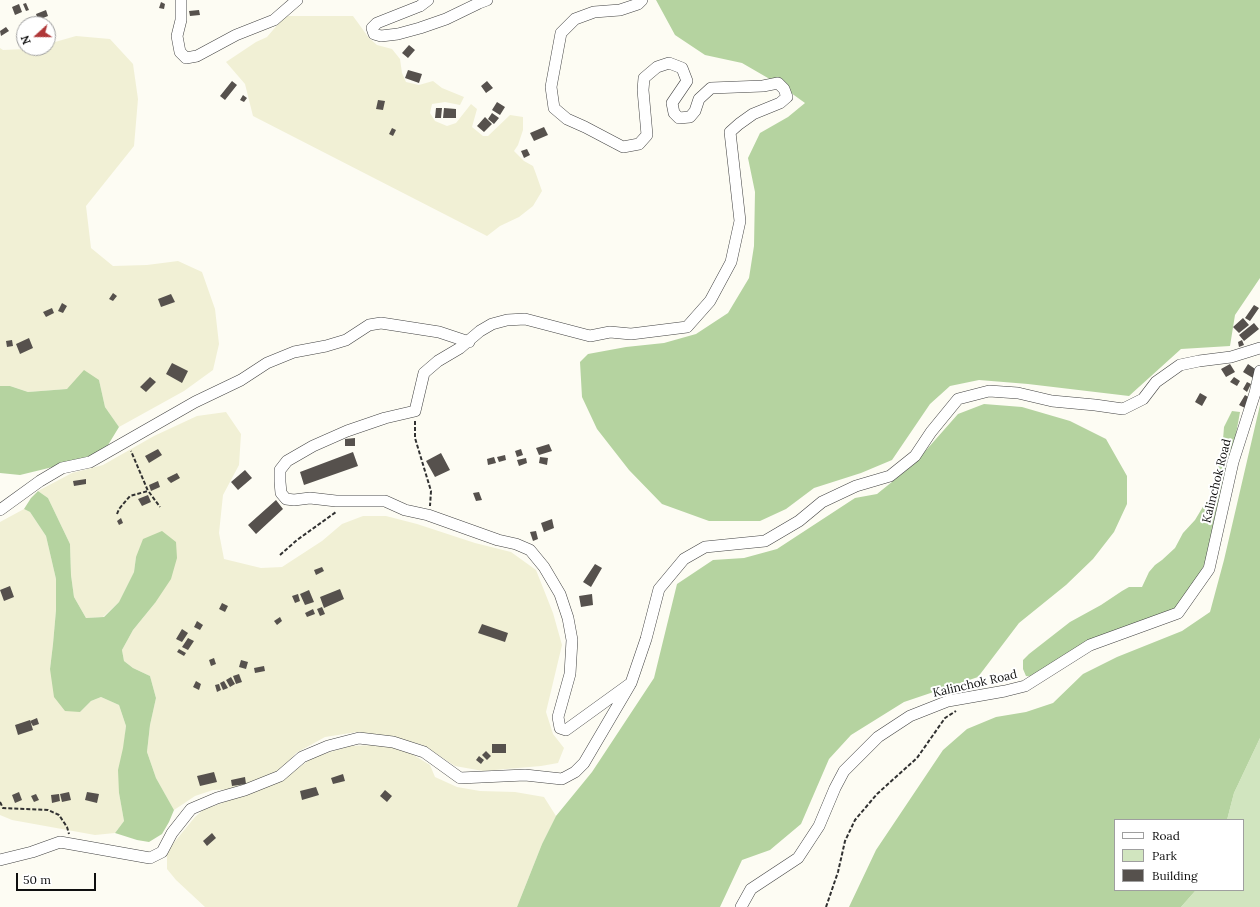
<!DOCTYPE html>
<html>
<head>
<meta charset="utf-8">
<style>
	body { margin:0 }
	#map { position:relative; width:1260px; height:907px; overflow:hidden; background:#fdfcf3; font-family:Lora,serif }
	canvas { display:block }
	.legend { position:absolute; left:1114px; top:819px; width:130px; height:72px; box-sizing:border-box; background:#fff; border:1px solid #9f9f9f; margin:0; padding:5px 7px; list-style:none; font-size:12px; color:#0f0f0f }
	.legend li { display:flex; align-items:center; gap:8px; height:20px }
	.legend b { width:20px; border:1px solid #9f9f9f }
	.north { position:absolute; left:16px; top:16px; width:40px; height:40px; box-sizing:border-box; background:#fff; border:1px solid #9f9f9f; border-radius:50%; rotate:249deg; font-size:11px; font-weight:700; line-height:16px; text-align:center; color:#0f0f0f }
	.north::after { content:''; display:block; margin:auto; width:14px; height:18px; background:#af3738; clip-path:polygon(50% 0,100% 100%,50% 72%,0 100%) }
	.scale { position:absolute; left:16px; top:873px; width:80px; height:18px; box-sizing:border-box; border:2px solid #0f0f0f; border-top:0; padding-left:5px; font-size:12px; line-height:14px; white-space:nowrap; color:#0f0f0f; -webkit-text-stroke:3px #fff; paint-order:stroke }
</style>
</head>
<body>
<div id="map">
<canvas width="1260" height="907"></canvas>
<ul class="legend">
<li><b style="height:5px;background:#fff"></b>Road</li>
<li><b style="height:11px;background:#d1e5bf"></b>Park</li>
<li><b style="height:11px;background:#56514d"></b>Building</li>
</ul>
<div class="north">N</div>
<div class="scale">50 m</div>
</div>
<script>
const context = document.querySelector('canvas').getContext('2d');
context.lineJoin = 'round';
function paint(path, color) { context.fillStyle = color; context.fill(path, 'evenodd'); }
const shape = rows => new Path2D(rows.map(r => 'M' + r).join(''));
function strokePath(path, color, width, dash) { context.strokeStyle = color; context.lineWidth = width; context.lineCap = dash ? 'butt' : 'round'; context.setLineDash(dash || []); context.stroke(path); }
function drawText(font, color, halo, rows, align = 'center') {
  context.font = font + ' Lora,serif'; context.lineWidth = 4; context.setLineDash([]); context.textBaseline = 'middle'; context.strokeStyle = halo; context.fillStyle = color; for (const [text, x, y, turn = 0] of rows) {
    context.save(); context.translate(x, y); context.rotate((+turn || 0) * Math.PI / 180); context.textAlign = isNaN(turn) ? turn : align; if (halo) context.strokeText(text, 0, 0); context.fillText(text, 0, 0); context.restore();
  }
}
paint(shape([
	[285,16,353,16,369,38,377,45,392,49,400,59,402,73,406,82,419,85,433,81,442,88,464,97,460,105,445,102,432,104,430,113,435,121,447,126,456,123,471,104,477,109,472,127,483,136,488,136,510,115,523,117,523,130,518,145,514,151,524,161,533,166,536,174,542,191,533,206,519,217,500,226,487,236,253,116,245,84,226,62,256,42,267,37],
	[76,36,110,39,133,64,138,99,134,146,86,206,91,248,113,266,147,265,178,261,202,272,215,309,219,344,213,370,184,391,119,427,105,407,99,380,67,389,28,392,10,386,0,386,0,48,3,50,48,48,48,44],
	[226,412,241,434,239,465,223,495,219,533,224,559,261,568,282,567,322,541,342,524,363,516,386,516,417,524,475,543,511,552,536,570,553,613,562,645,546,712,553,734,564,748,558,763,541,766,483,771,455,766,423,745,390,737,357,732,325,737,296,753,284,767,262,780,237,789,213,790,195,796,174,810,156,778,147,752,150,725,156,698,150,676,133,668,124,661,122,650,133,630,155,603,136,557,134,572,119,602,103,617,86,618,74,597,71,575,70,544,48,498,38,491,72,473,103,465,154,436,197,416],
	[24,509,30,512,46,536,56,579,56,610,53,644,50,669,80,712,91,701,101,697,119,705,126,726,119,793,124,821,115,833,95,835,12,820,0,815,0,522],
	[376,745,402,748,430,765,435,777,457,787,480,791,515,792,544,797,556,816,542,844,517,907,205,907,176,880,167,869,167,851,195,817,203,810,281,781,313,757,351,746]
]), '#f1f0d5');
paint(shape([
	[1260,738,1260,907,1181,907,1196,890,1243,890,1243,820,1227,820,1234,793]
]), '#d1e5bf');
paint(shape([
	[656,0,1260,0,1260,278,1235,315,1230,346,1181,349,1129,396,1028,384,979,380,950,386,930,404,892,460,861,473,814,488,786,509,760,521,709,521,662,504,629,470,597,429,582,397,580,362,588,354,626,347,664,343,696,334,728,313,749,278,754,246,755,192,748,158,760,133,788,117,805,103,780,85,742,63,705,55,675,35],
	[84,370,99,380,105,407,119,427,108,445,92,455,65,464,20,475,0,473,0,386,10,386,28,392,67,389],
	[984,404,1022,407,1070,421,1106,439,1127,476,1127,504,1114,532,1093,559,1066,585,1019,623,978,677,904,702,851,735,829,759,801,824,770,850,742,860,720,907,517,907,542,844,556,816,592,772,654,678,677,584,713,560,744,558,777,549,855,498,877,494,913,465,958,414],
	[1260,405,1260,738,1234,793,1227,820,1115,820,1115,890,1196,890,1181,907,849,907,876,850,943,750,967,729,996,717,1026,712,1053,703,1083,674,1117,657,1182,631,1210,612,1224,560],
	[1232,411,1240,412,1233,451,1210,553,1199,575,1178,609,1122,630,1104,634,1069,653,1034,677,1026,676,1023,669,1023,660,1029,654,1070,622,1101,605,1122,591,1129,587,1142,587,1149,572,1155,565,1162,560,1175,548,1183,533,1195,520,1204,505,1210,499,1222,453,1224,427],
	[38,491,48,498,70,544,71,575,74,597,86,618,104,617,119,602,134,572,136,557,143,539,162,531,176,542,177,558,171,579,155,603,133,630,122,650,124,661,133,668,150,676,156,698,150,725,147,752,156,778,174,810,169,822,162,834,149,842,137,840,115,833,124,821,119,793,118,770,123,748,126,726,119,705,101,697,91,701,80,712,65,711,54,697,50,669,53,644,56,610,56,579,46,536,30,512,24,509,31,498]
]), '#b5d3a0');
paint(shape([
	[161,2,165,4,164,9,159,8],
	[26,3,29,10,26,11,23,4],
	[19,4,22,12,15,15,12,7],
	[46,10,48,16,38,20,36,14],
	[199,10,200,15,190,16,189,11],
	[6,27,9,31,1,36,0,31],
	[409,45,415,50,408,58,402,53],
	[408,70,422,74,419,83,405,78],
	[232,81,237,85,225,100,220,96],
	[487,81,493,88,486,93,481,86],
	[243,95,247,98,244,102,240,100],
	[378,100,385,101,383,110,376,109],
	[497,102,505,107,500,115,492,110],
	[436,108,442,108,441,118,435,118],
	[444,108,456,109,456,118,443,118],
	[492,113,499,118,494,124,488,119],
	[485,117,492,124,484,132,477,126],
	[544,127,548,135,534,141,530,133],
	[392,128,396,130,393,136,389,134],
	[527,149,530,155,524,158,521,151],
	[113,293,117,296,113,301,109,299],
	[171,294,175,302,161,307,158,299],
	[62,303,67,306,63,313,58,311],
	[1254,305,1259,308,1250,321,1245,318],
	[52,308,54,313,46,317,43,312],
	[1243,318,1249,325,1239,333,1233,327],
	[1254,323,1259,329,1244,341,1239,335],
	[29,338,33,348,20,354,16,344],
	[12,340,13,346,7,347,6,341],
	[1242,340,1244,345,1239,347,1238,342],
	[172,363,188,371,182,383,166,374],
	[1230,364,1235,372,1226,377,1221,369],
	[1248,364,1258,371,1253,378,1243,372],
	[150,377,156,382,146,392,140,387],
	[1234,377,1240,381,1237,386,1230,382],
	[1247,382,1251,384,1247,392,1243,389],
	[1200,393,1207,397,1202,406,1195,402],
	[1245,395,1250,398,1245,408,1239,405],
	[355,438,355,446,345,446,345,439],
	[549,444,552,451,539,455,536,448],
	[158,449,162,455,149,463,145,456],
	[521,449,523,455,517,457,515,451],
	[353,452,358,466,304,485,300,472],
	[441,453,450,470,435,477,426,461],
	[505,455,506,460,499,462,497,457],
	[494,457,496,463,488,465,487,459],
	[540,457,548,458,547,465,539,463],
	[526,458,527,463,519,466,517,460],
	[245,470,252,478,238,490,231,482],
	[177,473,180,478,171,483,168,480,167,478],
	[86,479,86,484,74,486,73,481],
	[158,481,160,487,151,491,149,485],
	[479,492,482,500,476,501,473,493],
	[148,495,151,502,142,506,138,499],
	[276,500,283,509,256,534,248,525],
	[121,518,123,523,119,525,117,521],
	[552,519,554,528,544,532,541,523],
	[536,531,538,539,533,541,530,532],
	[595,564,602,568,591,587,583,582],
	[322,567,324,571,316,575,314,570],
	[10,586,14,597,4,601,0,590],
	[340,589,344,599,324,608,320,597],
	[309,590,314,602,305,605,300,594],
	[298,594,300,601,295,603,292,596],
	[592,594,593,605,581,607,579,596],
	[222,603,228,606,225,612,219,609],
	[322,607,325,614,320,616,317,609],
	[313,609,315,614,307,617,305,613],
	[280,617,282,621,277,625,274,621],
	[197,621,203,625,200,630,194,627],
	[482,624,508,633,505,642,478,633],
	[182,629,188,633,182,642,176,639],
	[188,638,194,641,188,650,182,647],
	[179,649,186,653,184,656,177,652],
	[214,658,216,664,211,666,209,660],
	[241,660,248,662,246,669,239,667],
	[264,666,265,671,255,673,254,668],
	[239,674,242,682,236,684,233,676],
	[231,677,235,684,230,687,226,680],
	[196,681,201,684,199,690,193,687],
	[224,681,228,688,223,690,220,683],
	[219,684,221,690,217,692,215,685],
	[37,718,39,724,33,726,30,721],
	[30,720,33,730,18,735,15,725],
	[492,744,506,744,506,753,492,753],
	[486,751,491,756,487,760,482,755],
	[479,756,484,760,481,764,476,760],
	[214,772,217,782,200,786,197,776],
	[343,774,345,781,333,784,331,778],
	[245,777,246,784,232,786,231,780],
	[316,787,319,795,302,800,300,791],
	[385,790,392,796,387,802,380,796],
	[19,792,22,800,15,803,12,795],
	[69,792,71,800,62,802,60,794],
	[87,792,99,794,97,803,85,800],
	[36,794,39,800,34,802,31,796],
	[59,794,60,801,52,803,51,795],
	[212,833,216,838,207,846,203,841]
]), '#56514d');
const minor = shape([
	[181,0,181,20,177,36,180,52,186,58,197,56,236,35,274,20,297,0],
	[428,0,420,6,377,23,372,28,374,34,381,36,398,34,420,28,446,19,479,3,487,0],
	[0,510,40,481,62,468,90,462,195,402,241,380,267,363,294,352,326,346,346,340,369,325,381,323,439,332,469,342],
	[631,683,566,730,560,728,558,717,570,674,572,640,568,618,560,594,544,567,530,550,516,544,498,540,428,515,405,510,385,501,336,501,310,498,294,500,286,499,281,493,280,482,280,470,287,461,313,446,347,431,385,418,415,411,424,373,438,361,460,348,480,331,492,324,507,320,525,319,590,336,610,332,631,334,687,327,710,301,731,262,740,221,730,132,739,124,753,114,780,103,787,97,784,89,778,83,763,86,711,88,699,99,695,111,690,117,679,118,674,113,672,103,687,81,682,68,669,63,657,67,644,78,643,90,647,135,639,144,623,147,585,127,567,119,554,108,551,87,561,33,575,19,594,12,620,10,638,4,642,0],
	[0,860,32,852,60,842,150,858,162,852,172,833,191,809,217,798,245,790,280,776,302,757,328,746,359,738,393,742,424,752,460,778,525,775,562,779,575,772,584,763,631,683,646,639,659,589,684,559,705,547,765,541,799,521,822,502,856,486,890,476,915,456,931,432,958,399,989,391,1018,393,1052,401,1095,405,1123,409,1143,399,1156,382,1180,365,1199,361,1231,357,1260,348],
	[741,907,751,889,798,858,819,826,835,788,844,771,878,737,910,716,948,701,1005,691,1025,686,1090,645,1178,613,1209,569,1233,462,1255,393,1260,371]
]);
strokePath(minor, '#424242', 12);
strokePath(shape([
	[415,421,415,438,431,491,430,506],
	[149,492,160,507],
	[117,514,119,509,130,496,148,491,131,451],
	[280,555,297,540,336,512],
	[0,802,3,808,48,810,59,815,67,827,69,834],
	[826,907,838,872,845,841,855,820,877,794,917,758,945,718,956,711]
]), '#313131', 2, [4, 2]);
strokePath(minor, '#fff', 11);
drawText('12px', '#0f0f0f', '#fff', [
	["Kalinchok Road",1217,481,-76],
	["Kalinchok Road",975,684,-13]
]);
</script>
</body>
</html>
